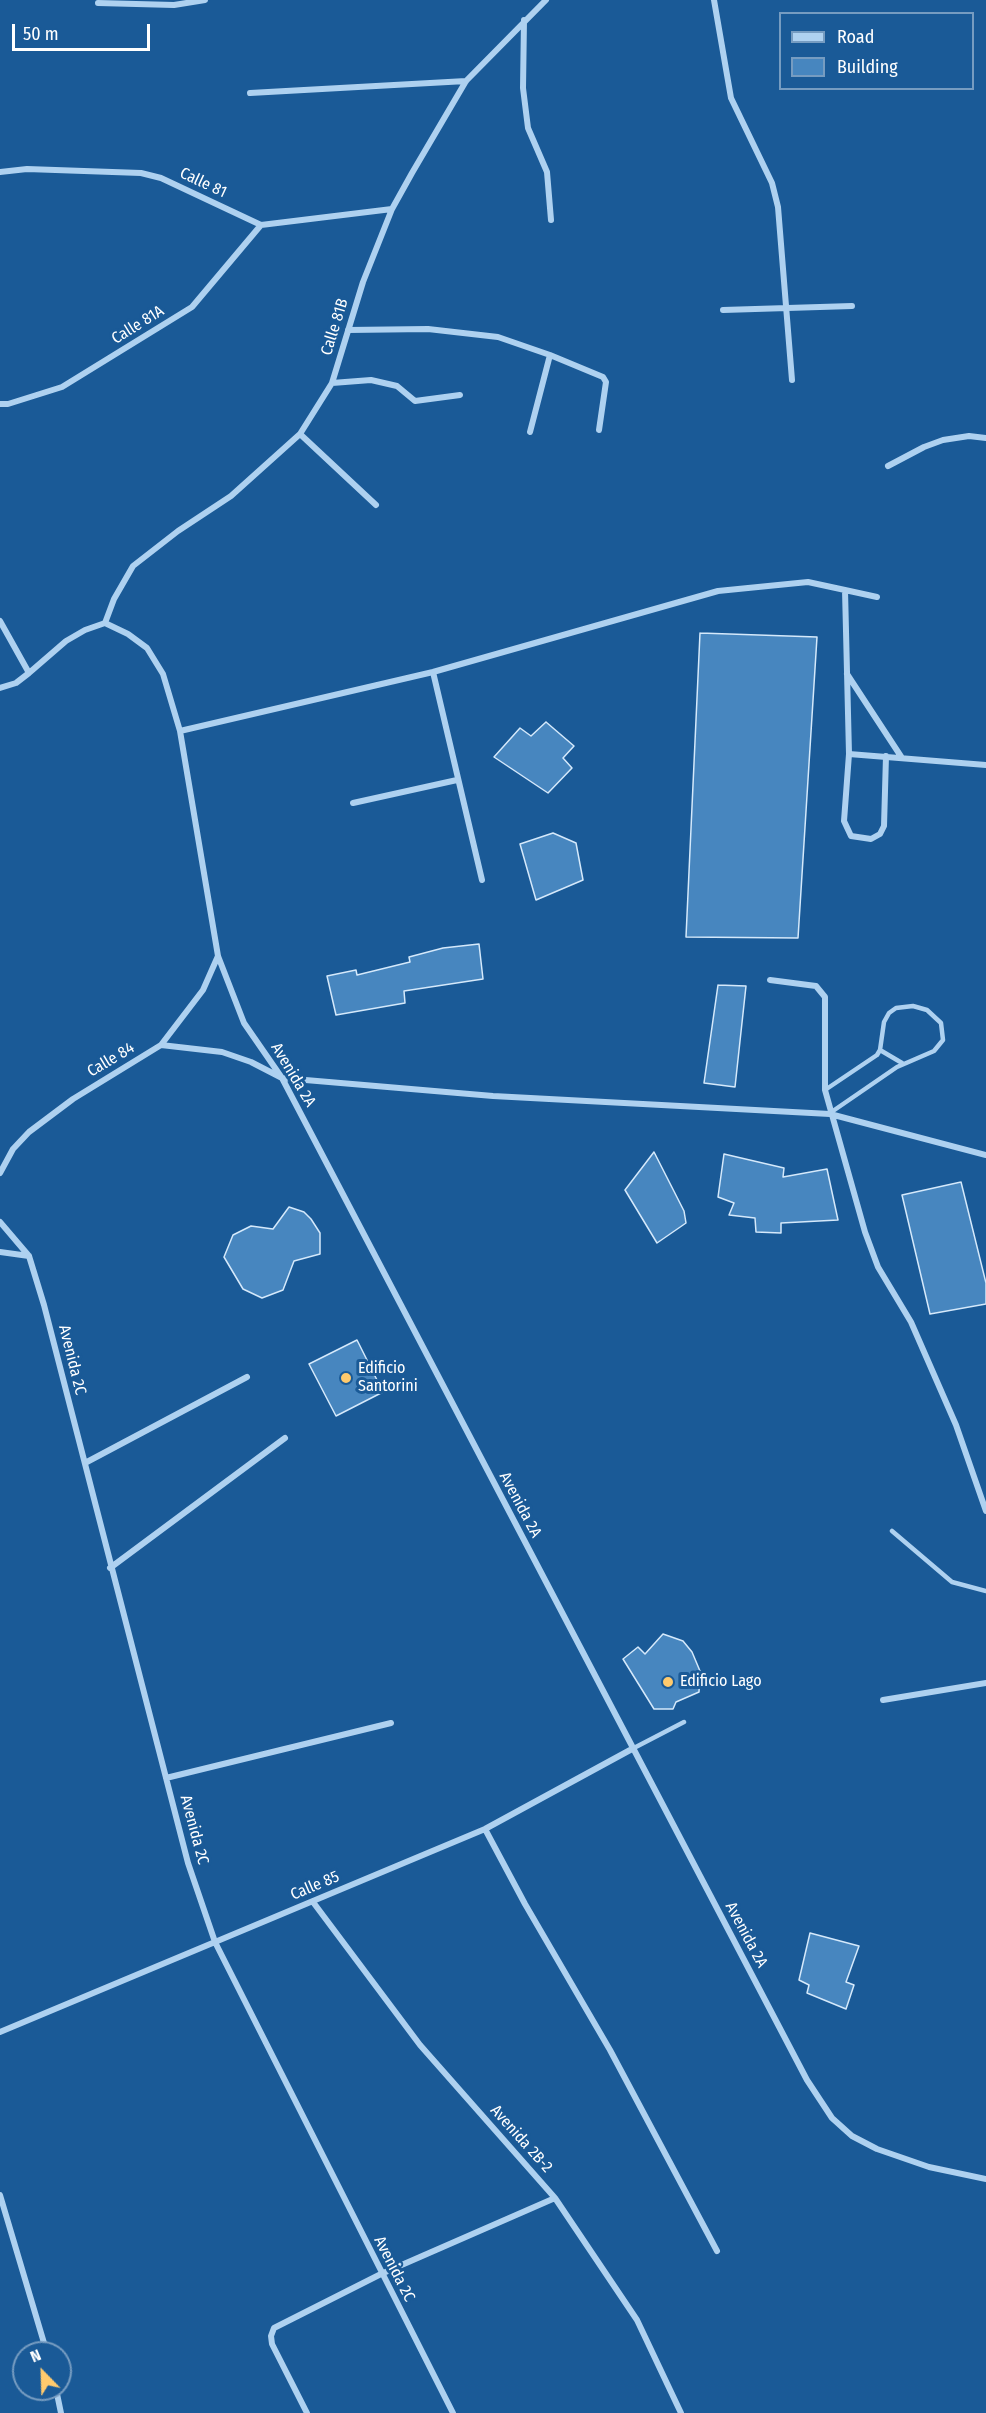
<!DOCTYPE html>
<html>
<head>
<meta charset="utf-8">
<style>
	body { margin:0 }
	#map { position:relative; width:986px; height:2413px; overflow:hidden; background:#1a5a97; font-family:"Fira Sans Condensed",sans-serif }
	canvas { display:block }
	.legend { position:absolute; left:779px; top:12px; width:195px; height:78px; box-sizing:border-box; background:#1a5a97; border:2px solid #769cc1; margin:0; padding:8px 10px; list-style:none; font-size:18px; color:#fff }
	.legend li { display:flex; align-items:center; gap:12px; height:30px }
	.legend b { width:30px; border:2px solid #769cc1 }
	.north { position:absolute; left:12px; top:2341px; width:60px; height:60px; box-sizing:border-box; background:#1a5a97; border:2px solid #769cc1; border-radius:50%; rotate:337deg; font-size:16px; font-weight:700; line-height:24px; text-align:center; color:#fff }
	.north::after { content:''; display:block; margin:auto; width:21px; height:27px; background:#ffca6d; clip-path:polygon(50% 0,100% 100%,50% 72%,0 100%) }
	.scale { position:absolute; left:12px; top:24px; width:138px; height:27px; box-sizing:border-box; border:3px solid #fff; border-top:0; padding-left:8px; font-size:18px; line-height:21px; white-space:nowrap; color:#fff; -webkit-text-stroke:4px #1a5a97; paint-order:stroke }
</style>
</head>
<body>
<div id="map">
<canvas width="986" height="2413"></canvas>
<ul class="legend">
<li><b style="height:8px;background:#aed1f0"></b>Road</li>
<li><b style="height:16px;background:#4786bf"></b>Building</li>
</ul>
<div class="north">N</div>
<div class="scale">50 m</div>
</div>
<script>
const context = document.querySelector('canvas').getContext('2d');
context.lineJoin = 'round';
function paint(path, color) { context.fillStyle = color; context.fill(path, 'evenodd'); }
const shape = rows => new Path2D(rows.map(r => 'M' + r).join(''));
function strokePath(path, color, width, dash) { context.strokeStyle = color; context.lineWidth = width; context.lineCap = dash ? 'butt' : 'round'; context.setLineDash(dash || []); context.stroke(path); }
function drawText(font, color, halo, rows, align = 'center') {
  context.font = font + ' "Fira Sans Condensed",sans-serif'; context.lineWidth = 6; context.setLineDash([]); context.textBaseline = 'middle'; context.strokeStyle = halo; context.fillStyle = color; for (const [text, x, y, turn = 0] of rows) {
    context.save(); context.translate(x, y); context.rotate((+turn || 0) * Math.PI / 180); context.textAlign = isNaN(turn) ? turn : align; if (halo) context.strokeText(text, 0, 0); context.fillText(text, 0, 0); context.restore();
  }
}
const building = shape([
	[700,633,817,637,798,938,686,937,700,633],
	[546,722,574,746,563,758,572,768,548,793,494,757,520,728,531,736,546,722],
	[553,833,576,843,583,880,536,900,520,844,553,833],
	[479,944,483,979,404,991,405,1003,336,1015,327,976,356,970,357,975,410,962,409,957,443,948,479,944],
	[718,985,746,986,735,1087,704,1083,718,985],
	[654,1152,684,1211,686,1223,657,1243,625,1190,654,1152],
	[724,1154,784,1168,783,1177,827,1169,838,1220,781,1223,781,1233,756,1232,755,1218,729,1215,734,1203,718,1197,724,1154],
	[961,1182,986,1283,986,1304,930,1314,902,1195,961,1182],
	[289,1207,304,1212,311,1219,320,1233,320,1254,294,1261,283,1290,262,1298,243,1289,224,1257,233,1235,251,1226,273,1229,289,1207],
	[357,1340,383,1392,336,1416,309,1364,357,1340],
	[663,1634,683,1641,692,1652,700,1671,699,1692,676,1702,673,1709,654,1709,623,1659,638,1647,645,1654,663,1634],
	[810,1933,859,1946,846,1982,854,1985,846,2009,807,1993,809,1985,799,1980,810,1933]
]);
paint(building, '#4786bf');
strokePath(building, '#d5e9fb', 1.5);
strokePath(shape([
	[880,1050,902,1063],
	[825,1090,877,1055,880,1050,884,1022,889,1013,896,1008,913,1006,927,1010,941,1023,943,1040,934,1051,897,1067,830,1113],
	[892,1531,952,1582,986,1591],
	[632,1749,684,1722]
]), '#aed1f0', 4.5);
strokePath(shape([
	[714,0,731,98,772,183,778,207,792,380],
	[98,3,174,5,205,0],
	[524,20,523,88,528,128,547,172,551,220],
	[250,93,466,81],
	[0,172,27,169,141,173,161,178,261,225,392,209],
	[723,310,852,306],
	[348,330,428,329,498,337,550,355,530,432],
	[550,355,603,377,606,382,599,430],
	[332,383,371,380,397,386,415,401,460,395],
	[0,404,8,404,62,387,192,307,261,225],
	[300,434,376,505],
	[888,466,924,447,943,440,969,436,986,438],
	[845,590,877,597],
	[0,621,29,673],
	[105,623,128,634,147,648,163,674,180,731,218,956,244,1023,282,1078,807,2080,832,2118,852,2136,877,2149,929,2167,986,2179],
	[105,623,114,599,133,566,178,531,231,496,300,434,332,383,363,282,392,209,412,173,466,81,546,0],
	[433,672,482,880],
	[847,674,902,758],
	[0,688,16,683,29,673,66,641,85,630,105,623],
	[180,731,433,672,718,591,808,582,845,590,849,754,844,821,851,836,871,839,880,834,884,826,886,756],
	[849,754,986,765],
	[353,803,457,780],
	[770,980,816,986,825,997,825,1090,865,1232,878,1267,911,1322,956,1425,986,1511],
	[161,1045,222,1052,251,1062,282,1078,493,1096,830,1114,986,1155],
	[0,1173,13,1149,29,1132,73,1099,161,1045,203,990,218,956],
	[0,1222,29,1256,44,1305,188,1863,215,1942,453,2413],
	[0,1252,29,1256],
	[85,1463,247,1377],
	[110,1568,285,1438],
	[883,1700,986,1683],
	[166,1778,391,1723],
	[485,1829,525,1904,610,2050,717,2251],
	[313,1902,420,2045,555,2198,637,2320,681,2413],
	[0,2032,485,1829,632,1749],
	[0,2195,47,2353],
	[56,2389,61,2413],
	[307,2413,272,2344,271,2336,274,2328,381,2274,555,2198]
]), '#aed1f0', 6);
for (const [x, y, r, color] of [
	[346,1378,6,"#ffca6d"],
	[668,1682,6,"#ffca6d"]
]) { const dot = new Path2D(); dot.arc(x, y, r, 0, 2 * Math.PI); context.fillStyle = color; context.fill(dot); strokePath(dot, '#1a5a97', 2); }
drawText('16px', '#fff', '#1a5a97', [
	["Calle 81",203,183,25],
	["Calle 81A",138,325,-32],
	["Calle 81B",335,327,-73],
	["Calle 84",111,1060,-31],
	["Avenida 2A",293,1075,59],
	["Avenida 2C",72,1360,76],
	["Avenida 2A",520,1505,62],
	["Avenida 2C",194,1830,75],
	["Calle 85",315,1886,-23],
	["Avenida 2A",746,1935,62],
	["Avenida 2B-2",521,2139,48],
	["Avenida 2C",394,2269,63]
]);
drawText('16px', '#fff', '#1a5a97', [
	["Edificio",358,1369],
	["Santorini",358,1387],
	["Edificio Lago",680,1682]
], 'left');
</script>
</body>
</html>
